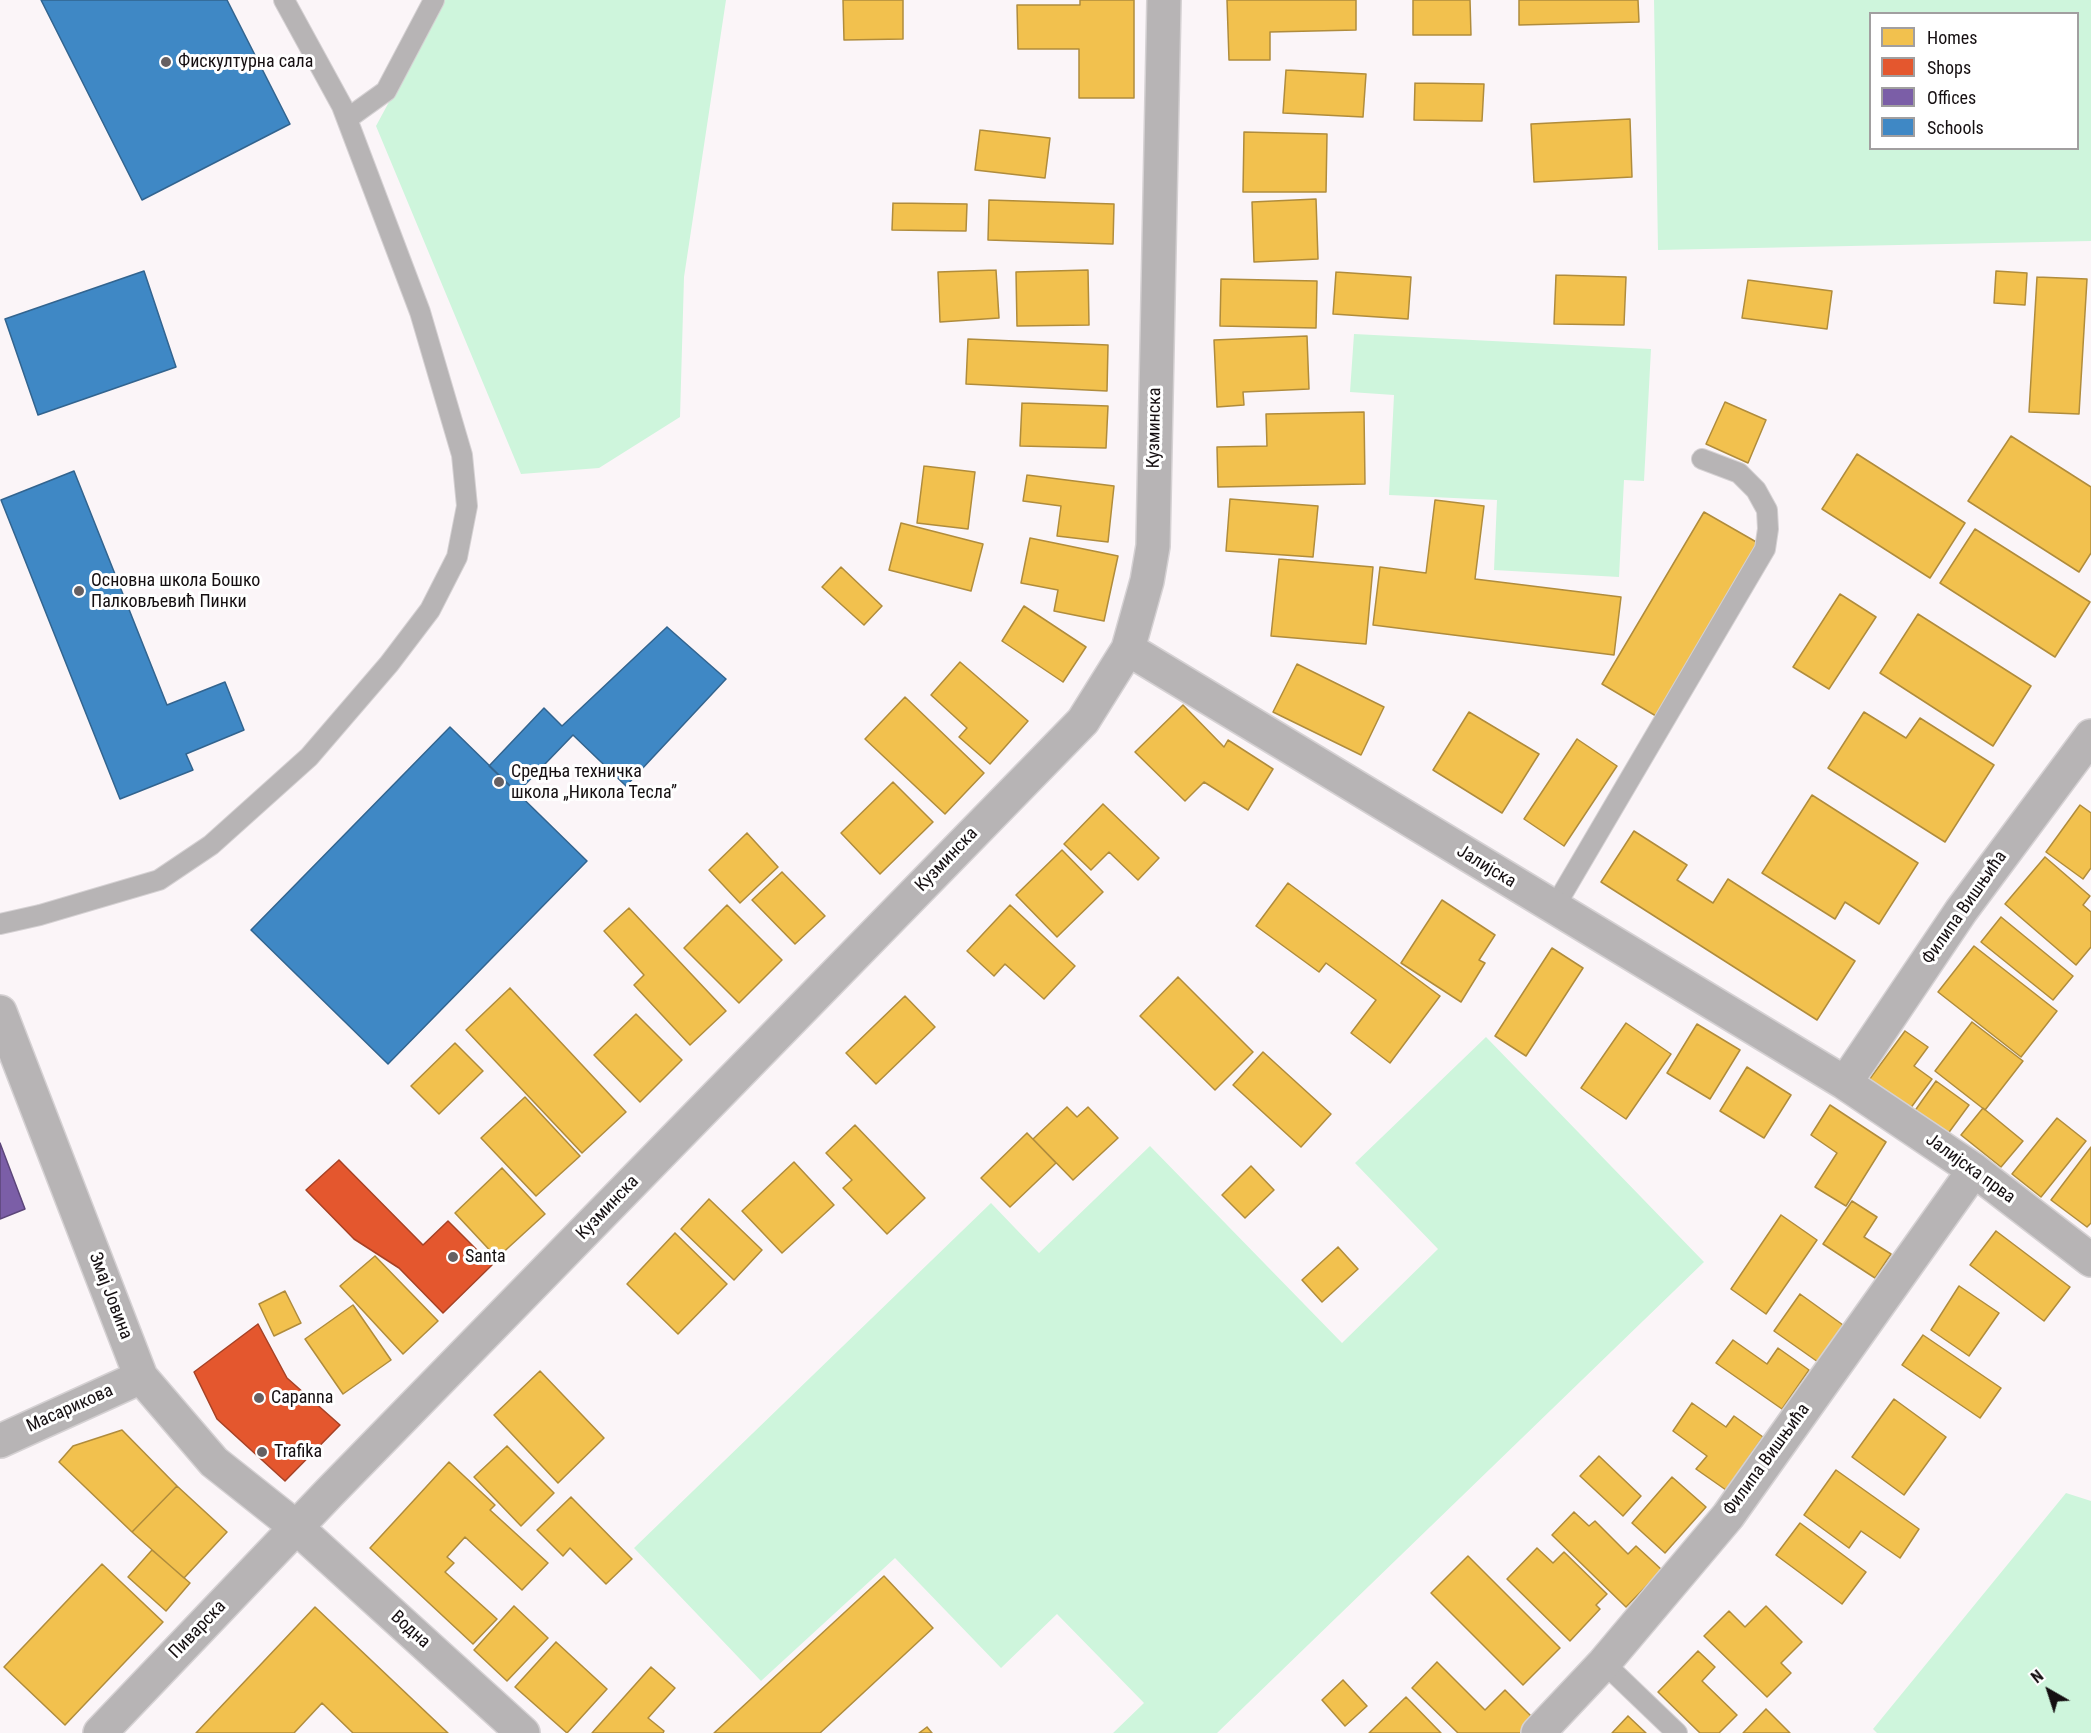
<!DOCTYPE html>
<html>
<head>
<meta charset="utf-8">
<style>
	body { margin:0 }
	#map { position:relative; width:2091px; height:1733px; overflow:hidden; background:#fbf5f8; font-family:"Roboto Condensed",sans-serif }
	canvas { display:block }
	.legend { position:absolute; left:1869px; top:12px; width:210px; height:138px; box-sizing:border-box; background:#fff; border:2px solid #a19fa0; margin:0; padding:8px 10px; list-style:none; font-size:18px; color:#150f11 }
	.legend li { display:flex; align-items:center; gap:12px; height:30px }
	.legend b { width:30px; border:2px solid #a19fa0 }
	.north { position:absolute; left:2019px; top:1661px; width:60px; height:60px; -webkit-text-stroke:4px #fff; paint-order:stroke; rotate:321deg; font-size:16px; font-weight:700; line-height:24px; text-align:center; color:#150f11 }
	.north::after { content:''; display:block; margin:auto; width:21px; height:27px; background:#150f11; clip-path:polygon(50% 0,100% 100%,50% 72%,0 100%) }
</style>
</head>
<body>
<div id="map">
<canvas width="2091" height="1733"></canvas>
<ul class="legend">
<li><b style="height:16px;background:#f2c14e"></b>Homes</li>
<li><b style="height:16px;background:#e4572e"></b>Shops</li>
<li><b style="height:16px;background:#7b5ea7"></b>Offices</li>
<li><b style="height:16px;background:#3f88c5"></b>Schools</li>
</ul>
<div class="north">N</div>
</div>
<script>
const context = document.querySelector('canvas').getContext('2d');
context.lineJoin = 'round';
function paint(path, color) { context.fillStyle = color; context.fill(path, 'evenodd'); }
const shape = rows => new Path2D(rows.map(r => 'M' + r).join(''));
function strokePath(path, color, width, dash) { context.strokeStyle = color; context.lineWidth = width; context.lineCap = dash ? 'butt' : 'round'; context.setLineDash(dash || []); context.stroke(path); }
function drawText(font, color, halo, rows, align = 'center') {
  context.font = font + ' "Roboto Condensed",sans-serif'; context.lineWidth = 6; context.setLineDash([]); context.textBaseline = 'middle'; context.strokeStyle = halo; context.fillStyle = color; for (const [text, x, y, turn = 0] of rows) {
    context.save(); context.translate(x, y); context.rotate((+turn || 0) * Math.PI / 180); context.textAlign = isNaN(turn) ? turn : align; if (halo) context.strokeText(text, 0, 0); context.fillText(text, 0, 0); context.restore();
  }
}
paint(shape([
	[444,0,726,0,684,277,680,417,599,468,521,474,376,126],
	[1654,0,2091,0,2091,241,1658,250],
	[1870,14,2078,14,2078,148,1870,148],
	[1354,334,1651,349,1644,481,1624,480,1619,577,1494,570,1497,500,1389,495,1394,395,1350,392],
	[1486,1037,1704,1262,1217,1733,1113,1733,1144,1703,1057,1614,1001,1668,895,1558,761,1681,634,1548,991,1203,1039,1253,1150,1146,1342,1343,1438,1249,1355,1163],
	[2066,1493,2091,1501,2091,1733,1877,1733,1873,1729]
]), '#cef5dc');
const homes = shape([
	[843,0,903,0,903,39,844,40,843,0],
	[1080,0,1134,0,1134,98,1079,98,1079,49,1018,49,1017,5,1080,5,1080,0],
	[1227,0,1356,0,1356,30,1270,32,1270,60,1229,60,1227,0],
	[1413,0,1470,0,1471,35,1413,35,1413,0],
	[1519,0,1638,0,1639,22,1519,25,1519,0],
	[1286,70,1366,74,1363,117,1283,113,1286,70],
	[1415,83,1484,84,1482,121,1414,120,1415,83],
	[1630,119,1632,177,1534,182,1531,124,1630,119],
	[980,130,1050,138,1045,178,975,170,980,130],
	[1244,132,1327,134,1326,192,1243,192,1244,132],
	[1316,199,1318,259,1254,262,1252,202,1316,199],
	[989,200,1114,204,1113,244,988,240,989,200],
	[893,203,967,204,966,231,892,230,893,203],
	[996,270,999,318,940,322,938,272,996,270],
	[1088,270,1089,325,1017,326,1016,272,1088,270],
	[1996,271,2027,273,2025,305,1994,303,1996,271],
	[1336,272,1411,277,1408,319,1333,314,1336,272],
	[1556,275,1626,277,1624,325,1554,324,1556,275],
	[2037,277,2087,279,2079,414,2029,412,2037,277],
	[1221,279,1317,281,1316,328,1220,326,1221,279],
	[1748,280,1832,291,1827,329,1742,318,1748,280],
	[1307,336,1309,389,1243,392,1244,405,1217,407,1214,340,1307,336],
	[968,339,1108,345,1107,391,966,384,968,339],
	[1725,402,1766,420,1748,463,1706,444,1725,402],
	[1022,403,1108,406,1106,448,1020,446,1022,403],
	[1364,412,1365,484,1218,487,1217,447,1267,446,1266,414,1364,412],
	[2011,436,2091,487,2091,553,2079,572,1968,501,2011,436],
	[1857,454,1965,523,1930,578,1822,509,1857,454],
	[924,466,975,472,968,529,917,523,924,466],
	[1027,475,1114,486,1108,542,1057,536,1061,506,1023,501,1027,475],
	[1230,499,1318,506,1313,557,1226,551,1230,499],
	[1435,500,1484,506,1475,579,1621,597,1614,655,1373,625,1380,567,1426,573,1435,500],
	[1704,512,1758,543,1656,716,1602,684,1704,512],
	[901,523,983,544,971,591,889,570,901,523],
	[1975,529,2090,602,2055,657,1940,583,1975,529],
	[1030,538,1118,556,1104,621,1054,611,1058,590,1021,583,1030,538],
	[1279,559,1373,567,1366,644,1271,636,1279,559],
	[841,567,882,606,864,625,822,587,841,567],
	[1840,594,1876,617,1829,689,1793,667,1840,594],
	[1024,606,1086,647,1063,682,1002,641,1024,606],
	[1918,614,2031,686,1993,746,1880,673,1918,614],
	[960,662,1028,721,990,764,959,737,967,728,931,695,960,662],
	[1297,664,1384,707,1361,755,1273,712,1297,664],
	[905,697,984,773,945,814,865,739,905,697],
	[1183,705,1224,747,1228,740,1273,769,1248,810,1204,782,1185,801,1135,752,1183,705],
	[1469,712,1539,754,1502,813,1433,770,1469,712],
	[1864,712,1906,738,1920,718,1994,765,1945,842,1828,768,1864,712],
	[1577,739,1617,766,1564,846,1524,819,1577,739],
	[893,782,933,822,880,874,841,833,893,782],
	[1812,795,1918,863,1879,924,1845,902,1835,919,1762,873,1812,795],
	[1103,804,1159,858,1138,880,1109,852,1091,870,1064,844,1103,804],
	[2080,805,2091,813,2091,868,2083,879,2046,852,2080,805],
	[1634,831,1687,865,1677,880,1713,903,1728,879,1855,961,1817,1020,1601,882,1634,831],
	[747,833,778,867,740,903,709,870,747,833],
	[1062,850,1103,892,1057,937,1016,895,1062,850],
	[2045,857,2090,896,2083,905,2091,912,2091,947,2076,965,2005,904,2045,857],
	[782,872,825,916,795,944,752,900,782,872],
	[1288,883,1440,996,1390,1063,1351,1033,1376,1000,1326,963,1319,972,1256,926,1288,883],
	[1442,900,1495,935,1479,960,1485,963,1461,1002,1401,963,1442,900],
	[727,905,782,960,739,1003,684,948,727,905],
	[1010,905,1075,966,1044,999,1005,964,994,976,967,951,1010,905],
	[629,908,726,1011,690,1045,634,985,644,975,604,931,629,908],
	[2001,917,2073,976,2053,1000,1981,942,2001,917],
	[1974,946,2057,1011,2021,1057,1938,992,1974,946],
	[1552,948,1583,968,1526,1056,1495,1036,1552,948],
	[1178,977,1253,1052,1215,1090,1140,1016,1178,977],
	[510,988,626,1112,582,1153,466,1030,510,988],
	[905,996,935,1027,876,1084,846,1053,905,996],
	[636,1014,682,1060,640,1102,594,1055,636,1014],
	[1972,1022,2023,1061,1985,1110,1935,1071,1972,1022],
	[1626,1023,1671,1054,1626,1119,1581,1088,1626,1023],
	[1697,1024,1740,1050,1710,1099,1667,1073,1697,1024],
	[1905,1031,1928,1047,1914,1066,1932,1079,1907,1113,1866,1084,1905,1031],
	[455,1043,483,1071,439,1114,411,1086,455,1043],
	[1263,1052,1331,1114,1301,1147,1233,1085,1263,1052],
	[1747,1067,1791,1095,1764,1138,1720,1111,1747,1067],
	[1936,1081,1969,1105,1947,1135,1914,1112,1936,1081],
	[525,1097,580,1156,536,1196,481,1138,525,1097],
	[1830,1105,1886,1142,1846,1206,1815,1187,1837,1153,1811,1135,1830,1105],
	[1067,1107,1077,1117,1088,1107,1118,1138,1073,1180,1033,1139,1067,1107],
	[1983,1108,2023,1141,2001,1167,1961,1135,1983,1108],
	[2057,1118,2086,1141,2041,1197,2012,1174,2057,1118],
	[855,1125,925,1198,887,1234,843,1188,852,1180,826,1153,855,1125],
	[1027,1133,1056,1163,1010,1207,981,1178,1027,1133],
	[2091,1147,2091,1223,2087,1227,2051,1200,2091,1147],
	[794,1162,834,1205,782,1253,742,1211,794,1162],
	[1251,1166,1274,1190,1245,1218,1222,1195,1251,1166],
	[502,1168,545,1214,497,1258,455,1213,502,1168],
	[709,1199,762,1250,734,1280,681,1229,709,1199],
	[1852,1201,1877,1217,1864,1237,1891,1254,1875,1278,1823,1244,1852,1201],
	[1781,1215,1817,1240,1766,1314,1731,1289,1781,1215],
	[1996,1231,2070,1287,2044,1321,1970,1265,1996,1231],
	[675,1233,727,1284,678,1334,627,1284,675,1233],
	[1338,1247,1358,1269,1322,1302,1302,1280,1338,1247],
	[375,1256,438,1321,403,1354,340,1286,375,1256],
	[1959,1286,1999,1313,1969,1356,1931,1330,1959,1286],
	[285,1291,301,1323,274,1336,259,1304,285,1291],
	[1800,1294,1843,1325,1818,1362,1774,1331,1800,1294],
	[353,1305,391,1360,343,1394,305,1339,353,1305],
	[1923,1335,2001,1388,1980,1418,1902,1365,1923,1335],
	[1733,1340,1767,1364,1778,1348,1809,1370,1782,1409,1716,1363,1733,1340],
	[540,1371,604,1438,558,1483,494,1415,540,1371],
	[1894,1399,1946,1437,1904,1495,1852,1457,1894,1399],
	[1692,1403,1726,1427,1734,1416,1763,1437,1726,1490,1696,1469,1707,1456,1673,1431,1692,1403],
	[122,1430,177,1486,132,1532,59,1462,73,1446,122,1430],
	[507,1446,554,1493,521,1526,474,1477,507,1446],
	[1599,1456,1641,1496,1623,1516,1580,1476,1599,1456],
	[449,1462,495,1505,490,1510,548,1563,522,1590,465,1537,447,1557,454,1563,445,1572,497,1619,473,1644,370,1548,449,1462],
	[1836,1470,1919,1529,1900,1558,1861,1531,1849,1548,1804,1515,1836,1470],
	[1672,1477,1706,1507,1665,1553,1632,1523,1672,1477],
	[177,1486,227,1532,184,1578,132,1532,177,1486],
	[571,1497,632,1559,606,1584,570,1548,563,1556,537,1530,571,1497],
	[1574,1512,1589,1526,1595,1521,1628,1554,1636,1546,1662,1570,1626,1607,1552,1535,1574,1512],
	[1800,1523,1866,1572,1842,1604,1776,1555,1800,1523],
	[1537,1548,1553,1563,1564,1552,1607,1594,1596,1605,1600,1609,1570,1641,1507,1579,1537,1548],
	[152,1550,190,1583,166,1611,128,1577,152,1550],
	[1468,1556,1560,1648,1523,1685,1431,1593,1468,1556],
	[102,1564,163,1622,65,1725,4,1667,102,1564],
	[884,1576,933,1628,820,1733,714,1733,884,1576],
	[514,1606,548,1638,507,1681,474,1650,514,1606],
	[1766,1606,1802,1642,1781,1663,1791,1673,1767,1697,1704,1636,1729,1611,1745,1627,1766,1606],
	[315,1607,448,1733,353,1733,322,1703,294,1733,196,1733,315,1607],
	[556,1642,607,1689,567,1733,515,1687,556,1642],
	[1698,1651,1715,1667,1702,1681,1737,1715,1719,1733,1700,1733,1658,1692,1698,1651],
	[1437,1662,1485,1710,1505,1690,1537,1722,1527,1733,1458,1733,1412,1688,1437,1662],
	[651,1667,675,1688,648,1718,664,1731,663,1733,592,1733,651,1667],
	[1343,1680,1367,1706,1345,1726,1322,1700,1343,1680],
	[1406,1697,1441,1733,1369,1733,1406,1697],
	[1766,1709,1790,1733,1743,1733,1766,1709],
	[1628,1716,1646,1733,1612,1733,1628,1716],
	[927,1727,932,1733,919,1733,927,1727]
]);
paint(homes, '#f2c14e');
strokePath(homes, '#b08c3c', 1.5);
const shops = shape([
	[339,1160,423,1245,448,1221,492,1265,443,1313,399,1268,354,1239,306,1190,339,1160],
	[258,1324,287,1378,340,1425,285,1481,217,1419,194,1372,258,1324]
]);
paint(shops, '#e4572e');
strokePath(shops, '#a64125', 1.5);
const offices = shape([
	[0,1143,25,1209,0,1219,0,1143]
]);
paint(offices, '#7b5ea7');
strokePath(offices, '#5c467a', 1.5);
const schools = shape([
	[41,0,227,0,290,124,142,200,41,0],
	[144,271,176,367,38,415,5,319,144,271],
	[74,471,167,705,225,682,244,730,186,754,193,770,120,799,1,500,74,471],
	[667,627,726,679,626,786,573,735,517,793,489,766,544,708,562,726,667,627],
	[450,727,587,861,388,1064,251,930,450,727]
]);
paint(schools, '#3f88c5');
strokePath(schools, '#32648f', 1.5);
const service = shape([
	[347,119,386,91,434,0],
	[1554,908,1765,549,1768,529,1767,510,1756,490,1739,473,1702,459],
	[0,924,40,915,159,880,211,845,309,757,389,664,430,610,457,557,467,506,462,455,420,312,342,106,284,0],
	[1604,1663,1677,1733]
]);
const minor = shape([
	[1128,649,1845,1083,1974,1170,2091,1260],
	[0,1012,141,1377,214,1462,296,1527,523,1733],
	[1845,1083,1961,911,2091,736],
	[0,1441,141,1377],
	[100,1733,329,1493,1083,721,1128,649,1147,581,1153,546,1164,0],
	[1538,1733,1604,1663,1728,1516,1974,1170]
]);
strokePath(service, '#d5d1d3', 22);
strokePath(minor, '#d5d1d3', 36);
strokePath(service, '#b7b4b5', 20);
strokePath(minor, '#b7b4b5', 33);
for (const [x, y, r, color] of [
	[166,62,6,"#666062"],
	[79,591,6,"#666062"],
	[499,782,6,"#666062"],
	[453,1257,6,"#666062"],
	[259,1398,6,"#666062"],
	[262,1452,6,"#666062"]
]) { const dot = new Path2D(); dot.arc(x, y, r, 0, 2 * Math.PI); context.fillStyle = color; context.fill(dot); strokePath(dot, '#fff', 2); }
drawText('18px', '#150f11', '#fff', [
	["Фискултурна сала",178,62],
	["Основна школа Бошко",91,581],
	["Палковљевић Пинки",91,602],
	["Средња техничка",511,772],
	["школа „Никола Тесла”",511,793],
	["Santa",465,1257],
	["Capanna",271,1398],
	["Trafika",274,1452]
], 'left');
drawText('18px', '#150f11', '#fff', [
	["Кузминска",1155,428,-89],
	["Кузминска",947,860,-46],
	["Јалијска",1486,867,31],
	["Филипа Вишњића",1965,908,-55],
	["Јалијска прва",1970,1169,36],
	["Кузминска",608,1208,-46],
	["Змај Јовина",110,1296,69],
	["Масарикова",70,1409,-24],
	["Филипа Вишњића",1767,1460,-54],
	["Пиварска",198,1630,-46],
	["Водна",410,1630,42]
]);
</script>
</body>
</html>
